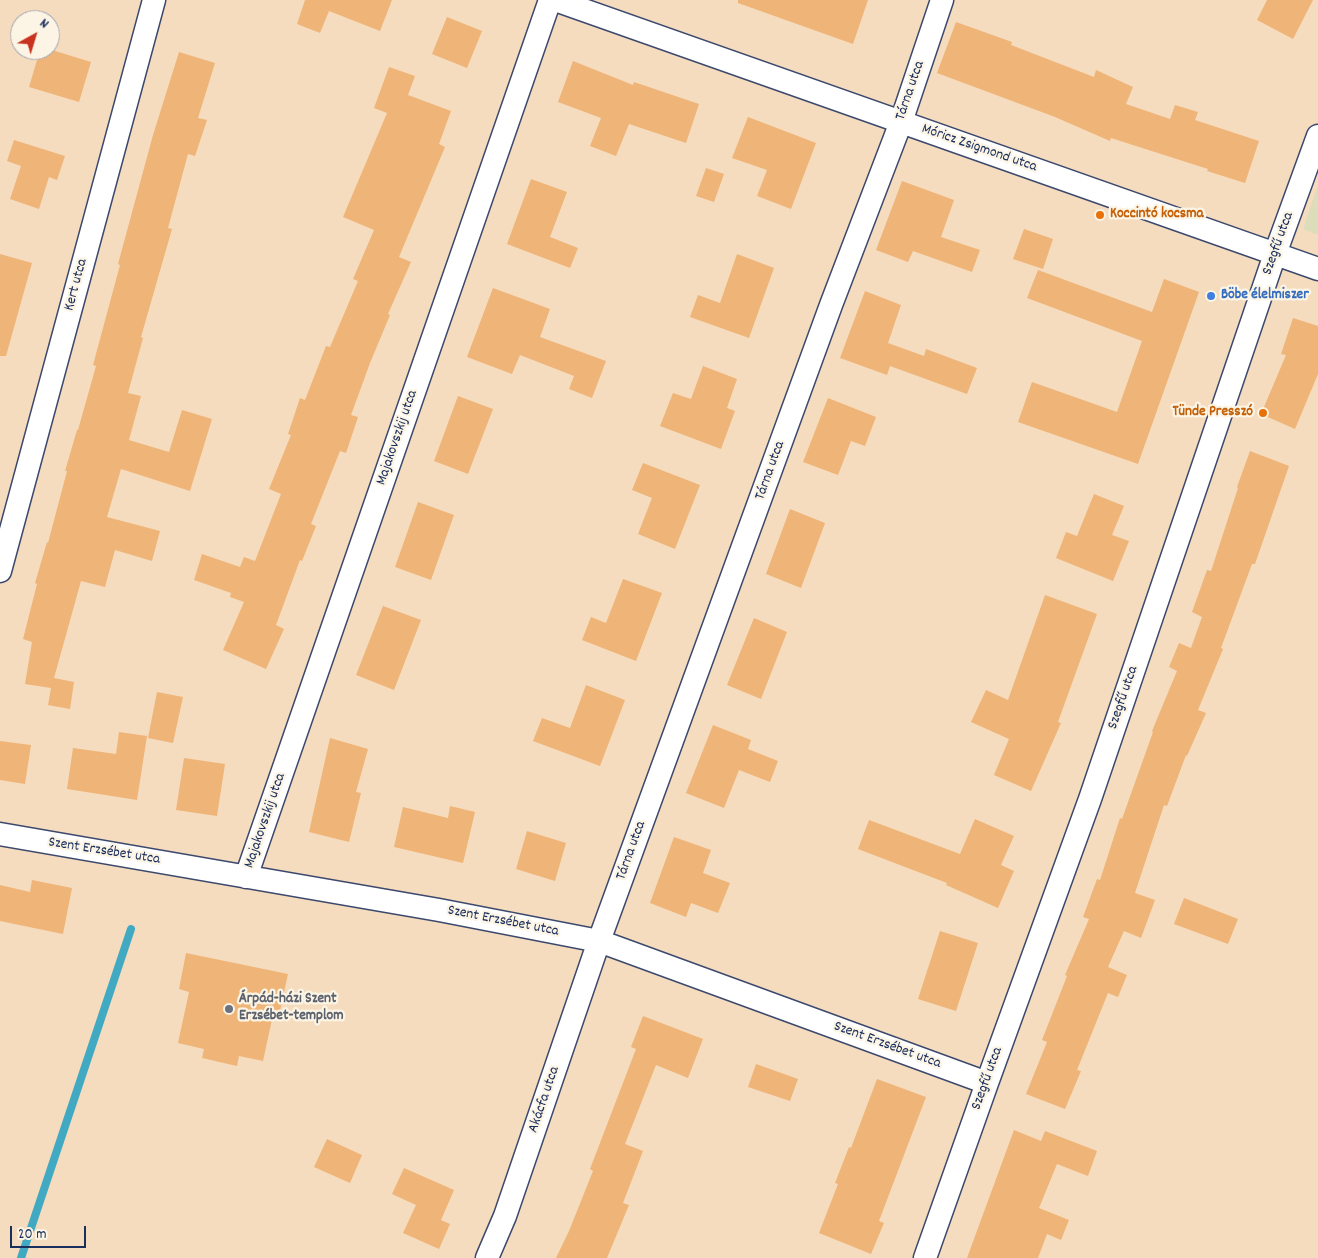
<!DOCTYPE html>
<html>
<head>
<meta charset="utf-8">
<style>
	body { margin:0 }
	#map { position:relative; width:1318px; height:1258px; overflow:hidden; background:#f5dcbf; font-family:Dekko,sans-serif }
	canvas { display:block }
	.north { position:absolute; left:10px; top:10px; width:50px; height:50px; box-sizing:border-box; background:#fcf5e5; border:1px solid #a2a6af; border-radius:50%; rotate:39deg; font-size:14px; font-weight:700; line-height:20px; text-align:center; color:#1b2f5e }
	.north::after { content:''; display:block; margin:auto; width:18px; height:22px; background:#c8321e; clip-path:polygon(50% 0,100% 100%,50% 72%,0 100%) }
	.scale { position:absolute; left:10px; top:1226px; width:76px; height:22px; box-sizing:border-box; border:2px solid #1b2f5e; border-top:0; padding-left:6px; font-size:15px; line-height:18px; white-space:nowrap; color:#1b2f5e; -webkit-text-stroke:4px #fcf5e5; paint-order:stroke }
</style>
</head>
<body>
<div id="map">
<canvas width="1318" height="1258"></canvas>
<div class="north">N</div>
<div class="scale">20 m</div>
</div>
<script>
const context = document.querySelector('canvas').getContext('2d');
context.lineJoin = 'round';
function paint(path, color) { context.fillStyle = color; context.fill(path, 'evenodd'); }
const shape = rows => new Path2D(rows.map(r => 'M' + r).join(''));
function strokePath(path, color, width, dash) { context.strokeStyle = color; context.lineWidth = width; context.lineCap = dash ? 'butt' : 'round'; context.setLineDash(dash || []); context.stroke(path); }
function drawText(font, color, halo, rows, align = 'center') {
  context.font = font + ' Dekko,sans-serif'; context.lineWidth = 4.5; context.setLineDash([]); context.textBaseline = 'middle'; context.strokeStyle = halo; context.fillStyle = color; for (const [text, x, y, turn = 0] of rows) {
    context.save(); context.translate(x, y); context.rotate((+turn || 0) * Math.PI / 180); context.textAlign = isNaN(turn) ? turn : align; if (halo) context.strokeText(text, 0, 0); context.fillText(text, 0, 0); context.restore();
  }
}
paint(shape([
	[1318,184,1318,235,1303,229]
]), '#deddbb');
strokePath(shape([
	[21,1258,131,929]
]), '#42a9c2', 8);
paint(shape([
	[305,0,392,0,380,31,329,11,320,33,297,24],
	[738,0,868,0,853,44,738,3],
	[1267,0,1313,0,1293,39,1257,20],
	[447,17,482,31,467,68,432,54],
	[956,22,1012,42,1011,45,1094,77,1096,70,1133,87,1126,104,1170,119,1175,105,1198,112,1195,120,1259,141,1245,183,1207,171,1208,169,1111,138,1110,141,1055,117,937,73],
	[40,50,52,50,91,62,79,102,29,87],
	[179,52,215,63,198,118,207,120,195,156,188,154,168,228,172,229,141,337,143,338,128,393,141,396,129,440,169,452,182,410,212,419,190,491,121,469,107,517,160,531,152,561,115,550,105,587,81,581,54,678,74,682,70,709,48,705,51,688,25,684,32,642,23,639,37,584,35,583,47,542,48,543,67,471,65,471,77,430,78,430,96,366,93,365,120,265,118,264,153,135],
	[573,61,633,85,634,82,699,104,686,143,629,124,616,156,590,146,601,118,558,102],
	[389,67,415,76,408,95,451,111,439,144,445,147,399,257,411,262,388,314,390,315,370,363,351,415,358,417,346,453,340,451,311,524,316,526,302,561,300,560,276,625,284,629,266,669,223,650,244,602,230,597,231,593,194,580,202,554,240,567,244,557,255,561,281,494,269,489,291,435,288,434,300,398,305,400,326,346,330,347,358,281,353,279,374,230,343,217,387,113,374,108],
	[748,117,816,143,791,209,757,196,767,170,732,158],
	[14,140,65,156,57,180,49,177,39,209,10,199,21,166,7,161],
	[706,168,724,174,714,202,696,196],
	[531,179,567,192,550,237,578,248,570,268,507,244],
	[902,181,954,200,941,237,980,250,972,272,913,251,908,262,876,250],
	[1024,229,1053,239,1043,269,1013,259],
	[0,254,32,263,6,356,0,356],
	[737,254,774,268,749,338,690,317,698,295,720,303],
	[1038,270,1152,312,1164,279,1199,292,1138,464,1018,422,1032,382,1117,412,1142,341,1027,298],
	[493,288,550,309,540,337,606,361,592,398,569,389,574,376,520,355,512,374,467,357],
	[865,291,901,305,888,343,924,356,926,349,977,368,967,394,890,366,887,375,840,358],
	[1293,318,1318,326,1318,374,1295,429,1261,414,1286,355,1281,354],
	[703,366,737,379,727,408,735,411,721,449,660,426,673,393,691,399],
	[458,396,493,409,468,474,434,461],
	[828,398,876,417,865,446,851,441,838,475,803,462],
	[1250,451,1289,466,1255,564,1252,564,1221,648,1223,649,1198,710,1206,713,1187,756,1186,755,1167,806,1164,805,1135,893,1155,900,1141,938,1124,931,1108,967,1127,975,1118,997,1108,993,1077,1070,1081,1071,1065,1109,1026,1094,1047,1042,1042,1040,1067,976,1065,975,1089,919,1083,917,1097,879,1100,880,1120,818,1122,819,1153,732,1152,731,1177,671,1169,667,1179,643,1191,648,1202,617,1192,612,1207,570,1211,571,1238,488,1237,487],
	[643,463,700,485,675,549,638,534,652,498,632,490],
	[1094,494,1124,506,1112,535,1129,541,1113,581,1056,558,1066,532,1077,536],
	[418,502,454,515,431,580,395,567],
	[790,509,825,523,801,588,766,574],
	[623,579,662,593,636,661,582,640,591,617,606,623],
	[1045,595,1097,614,1058,722,1061,723,1031,791,994,775,1009,739,971,722,986,690,1008,700],
	[383,606,421,620,394,690,356,675],
	[754,618,787,632,761,699,727,685],
	[586,685,625,700,600,766,533,741,542,718,570,728],
	[157,692,183,697,173,743,148,738],
	[713,725,751,740,748,749,778,761,770,782,739,770,724,808,686,793],
	[119,732,147,736,137,800,67,789,73,748,116,754],
	[330,738,368,749,356,792,361,793,349,842,309,832],
	[0,741,31,745,25,784,0,780],
	[184,758,225,764,217,816,176,810],
	[450,806,475,812,463,863,394,847,403,807,448,818],
	[975,819,1014,836,1001,865,1014,871,998,908,946,885,947,883,858,849,869,820,960,854],
	[527,831,566,843,555,881,516,869],
	[674,837,711,850,703,873,730,883,718,913,691,903,686,917,650,903],
	[32,880,72,888,63,934,0,921,0,885,30,892],
	[1184,898,1238,919,1228,944,1174,924],
	[940,931,978,943,956,1011,918,999],
	[186,953,288,974,280,1011,274,1010,263,1061,239,1056,237,1066,202,1058,204,1049,178,1043,189,992,179,989],
	[643,1016,703,1039,688,1078,656,1065,625,1144,643,1151,623,1203,629,1205,607,1258,556,1258,569,1231,593,1171,590,1169,636,1049,631,1047],
	[756,1064,798,1079,790,1101,748,1087],
	[877,1079,926,1097,879,1221,884,1223,871,1254,819,1233,838,1184,835,1183,849,1147,851,1148],
	[1014,1130,1041,1141,1045,1131,1097,1151,1088,1176,1057,1164,1039,1208,1069,1220,1061,1240,1047,1234,1038,1258,967,1258],
	[327,1139,362,1155,350,1183,314,1167],
	[404,1168,454,1190,441,1220,450,1224,439,1249,403,1233,416,1205,392,1194]
]), '#efb477');
const minor = shape([
	[555,0,1318,269],
	[0,571,154,0],
	[0,834,439,910,599,941,987,1083],
	[246,877,550,0],
	[487,1258,505,1216,599,941,831,305,901,122,942,0],
	[925,1258,987,1083,1090,799,1275,254,1318,136]
]);
strokePath(minor, '#3c496d', 25);
strokePath(minor, '#fff', 22);
for (const [x, y, r, color] of [
	[1100,215,5,"#e8710a"],
	[1211,296,5,"#3f7fe0"],
	[1263,413,5,"#e8710a"],
	[229,1009,5,"#6b7280"]
]) { const dot = new Path2D(); dot.arc(x, y, r, 0, 2 * Math.PI); context.fillStyle = color; context.fill(dot); strokePath(dot, '#fcf5e5', 2); }
drawText('15px', '#1b2f5e', '#fcf5e5', [
	["Tárna utca",911,91,-71],
	["Móricz Zsigmond utca",979,149,19],
	["Szegfű utca",1279,244,-70],
	["Kert utca",77,285,-75],
	["Majakovszkij utca",398,438,-71],
	["Tárna utca",771,471,-70],
	["Szegfű utca",1124,698,-71],
	["Majakovszkij utca",266,821,-71],
	["Tárna utca",632,851,-70],
	["Szent Erzsébet utca",104,852,9],
	["Szent Erzsébet utca",503,922,11],
	["Szent Erzsébet utca",887,1046,20],
	["Szegfű utca",988,1079,-70],
	["Akácfa utca",545,1100,-71]
]);
drawText('bold 15px', '#c56008', '#fcf5e5', [
	["Koccintó kocsma",1110,215],
	["Tünde Presszó",1253,413,"right"]
], 'left');
drawText('bold 15px', '#366cbe', '#fcf5e5', [
	["Böbe élelmiszer",1221,296]
], 'left');
drawText('bold 15px', '#5b616d', '#fcf5e5', [
	["Árpád-házi Szent",239,1000],
	["Erzsébet-templom",239,1017]
], 'left');
</script>
</body>
</html>
